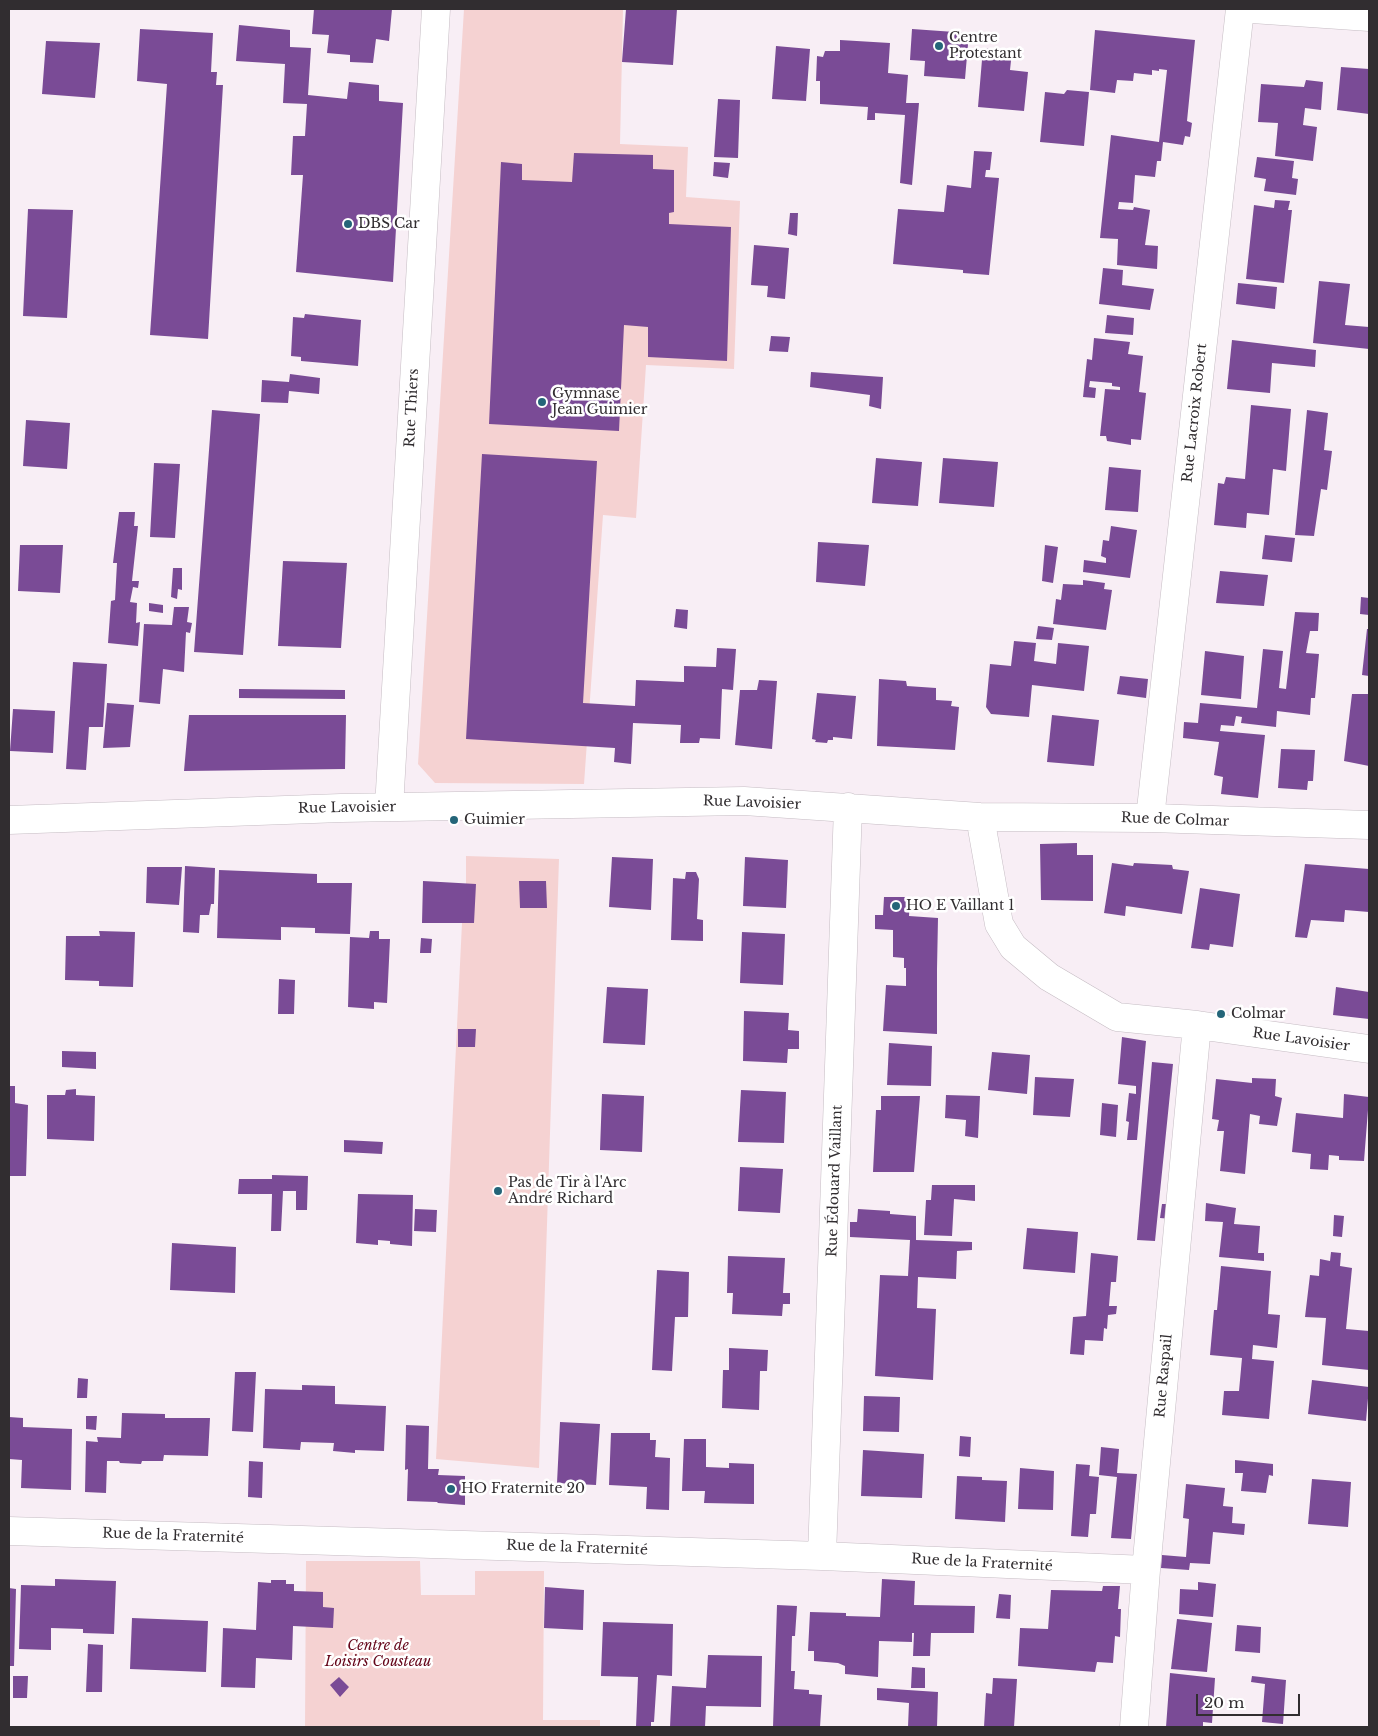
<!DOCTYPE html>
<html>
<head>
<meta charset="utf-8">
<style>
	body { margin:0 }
	#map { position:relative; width:1378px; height:1736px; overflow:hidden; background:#f8eef5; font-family:"Libre Baskerville",serif }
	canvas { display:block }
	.frame { position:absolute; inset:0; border:10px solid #312d30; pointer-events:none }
	.scale { position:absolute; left:1196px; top:1694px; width:104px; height:22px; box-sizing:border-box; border:2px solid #312d30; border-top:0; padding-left:6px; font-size:15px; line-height:18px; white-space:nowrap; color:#312d30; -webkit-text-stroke:4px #fff; paint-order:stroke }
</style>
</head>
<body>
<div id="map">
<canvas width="1378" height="1736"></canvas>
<div class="frame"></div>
<div class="scale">20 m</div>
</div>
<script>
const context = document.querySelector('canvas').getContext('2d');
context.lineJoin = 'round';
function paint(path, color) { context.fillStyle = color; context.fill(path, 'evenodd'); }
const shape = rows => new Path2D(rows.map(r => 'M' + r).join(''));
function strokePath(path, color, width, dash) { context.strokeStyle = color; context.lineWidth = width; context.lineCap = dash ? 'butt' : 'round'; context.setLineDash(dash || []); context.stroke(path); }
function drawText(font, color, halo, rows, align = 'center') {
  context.font = font + ' "Libre Baskerville",serif'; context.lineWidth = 5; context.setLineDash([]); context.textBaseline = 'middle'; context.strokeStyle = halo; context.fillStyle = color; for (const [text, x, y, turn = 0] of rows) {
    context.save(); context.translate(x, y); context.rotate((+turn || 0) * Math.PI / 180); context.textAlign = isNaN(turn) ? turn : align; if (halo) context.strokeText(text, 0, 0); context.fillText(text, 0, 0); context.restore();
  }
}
paint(shape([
	[464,9,623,9,620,144,688,147,686,197,740,201,734,369,646,365,636,518,603,515,584,784,435,783,418,764],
	[466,856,559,859,539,1468,436,1459,462,923,476,884,466,884],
	[306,1561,420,1561,421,1595,475,1595,475,1571,544,1571,543,1720,600,1720,600,1727,305,1727]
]), '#f5d2d2');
paint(shape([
	[314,9,392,9,389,41,376,39,373,63,350,62,350,55,327,53,329,35,312,34],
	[626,9,677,9,673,65,622,62],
	[239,25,290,30,290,47,311,48,308,95,347,99,349,82,379,85,379,101,403,103,393,282,296,272,303,175,291,175,293,136,305,136,307,104,283,103,285,64,236,61],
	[140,29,213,33,211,72,217,72,216,85,223,85,208,339,150,335,167,84,137,81],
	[912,29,969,33,965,79,924,76,925,61,910,60],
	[1095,30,1195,40,1187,121,1192,123,1190,137,1185,136,1183,145,1163,142,1161,161,1157,161,1155,177,1135,175,1133,203,1119,202,1118,209,1133,210,1134,207,1150,210,1145,245,1158,246,1157,269,1117,265,1118,239,1100,238,1111,135,1159,142,1167,70,1159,69,1159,71,1152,70,1152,75,1134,73,1133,81,1117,80,1115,93,1090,90],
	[840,40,890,43,888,73,908,75,906,103,919,103,912,185,900,183,905,115,875,113,875,120,867,120,868,107,820,104,820,81,816,81,817,56,823,57,825,51,840,51],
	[46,41,100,43,95,98,42,94],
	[776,46,810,49,806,101,772,99],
	[983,48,1012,51,1010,70,1028,72,1024,111,978,107],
	[1341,67,1369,69,1369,114,1337,110],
	[1306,80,1323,82,1321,110,1305,108,1303,125,1317,127,1313,161,1275,156,1278,123,1258,122,1261,84,1304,87],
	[1067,90,1089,92,1084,146,1040,142,1045,92,1064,94],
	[718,99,740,100,738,158,714,157],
	[974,151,992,152,990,170,986,170,985,177,999,178,989,275,963,273,963,270,893,264,898,209,944,212,947,185,971,188],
	[574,153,653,155,653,169,674,170,674,212,669,213,669,224,731,227,727,361,648,357,648,327,624,325,619,431,489,424,501,162,522,164,522,180,572,182],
	[1257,157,1294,161,1292,178,1298,179,1296,195,1264,191,1266,179,1254,177],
	[714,162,730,163,728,178,713,176],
	[1275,200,1290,201,1288,210,1292,210,1284,283,1246,279,1254,205,1274,208],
	[28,209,73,210,67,318,23,316],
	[790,213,798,213,797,236,788,234],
	[754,245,789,248,785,299,767,297,768,286,751,285],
	[1103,268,1123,270,1122,285,1154,289,1150,310,1099,304],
	[1319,281,1350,284,1345,325,1369,327,1369,349,1313,343],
	[1238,283,1277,287,1275,309,1236,304],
	[305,314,361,320,358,366,301,361,301,357,291,356,293,317,304,318],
	[1107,315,1134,318,1133,335,1105,333],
	[771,336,790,337,788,352,769,351],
	[1094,338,1130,342,1128,354,1143,356,1139,392,1146,393,1141,440,1131,439,1131,445,1107,441,1106,436,1100,436,1105,389,1120,390,1120,387,1112,386,1112,383,1090,381,1089,387,1096,388,1095,398,1083,397,1087,359,1092,360],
	[1232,340,1316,350,1315,367,1272,363,1270,393,1227,389],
	[811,372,883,377,881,409,869,406,870,395,810,387],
	[290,374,320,378,319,394,289,391,288,403,261,402,262,380,289,382],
	[1251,405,1291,409,1286,471,1273,469,1269,515,1247,513,1246,528,1214,525,1218,483,1224,484,1226,477,1245,479],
	[212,410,260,414,243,655,194,652],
	[1307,410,1328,413,1324,450,1332,451,1327,490,1321,489,1314,536,1295,535],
	[26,420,70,423,67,469,23,466],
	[482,454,597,461,583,703,635,706,636,680,684,682,684,666,716,667,717,648,736,649,733,690,722,689,720,739,700,738,699,743,680,743,681,725,633,723,631,764,614,762,615,748,466,739],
	[876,458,922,462,918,506,872,503],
	[943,458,998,462,994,507,939,503],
	[154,463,180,464,175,538,150,537],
	[1109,467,1141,470,1138,512,1105,510],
	[119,512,135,512,134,526,138,526,132,581,139,581,138,588,133,587,130,602,137,603,136,623,140,622,138,646,108,643,111,601,115,600,117,563,113,563],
	[1111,526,1137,530,1130,578,1083,572,1084,560,1106,563,1106,558,1101,556,1103,540,1109,541],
	[1265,535,1295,538,1292,562,1262,559],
	[818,542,869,545,865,586,816,582],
	[20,545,63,545,60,593,18,591],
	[1045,545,1058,547,1053,583,1042,581],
	[283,561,347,563,341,648,278,646],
	[173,568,182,568,182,590,178,589,177,599,171,597],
	[1220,571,1268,575,1264,606,1216,603],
	[1083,580,1105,583,1104,589,1112,590,1106,630,1053,624,1056,599,1061,600,1063,584,1083,585],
	[1361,597,1369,598,1369,615,1360,614],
	[149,603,163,605,163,613,149,611],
	[174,607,189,607,187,622,192,623,190,633,186,632,184,672,163,669,160,704,139,702,144,624,172,625],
	[676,609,688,610,687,629,674,627],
	[1295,612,1319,613,1318,631,1310,631,1306,653,1319,654,1315,698,1311,698,1310,715,1277,711,1276,727,1241,723,1242,717,1236,716,1234,726,1221,725,1220,731,1265,735,1258,798,1221,794,1223,777,1214,775,1219,742,1183,738,1184,722,1198,723,1200,703,1257,708,1263,649,1283,651,1279,688,1286,689],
	[1038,626,1054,628,1052,640,1036,639],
	[1367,629,1369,629,1369,676,1362,675],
	[1014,641,1036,643,1034,661,1056,664,1058,643,1089,646,1084,691,1032,685,1029,717,991,714,986,707,990,664,1011,666],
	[1205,651,1244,656,1241,699,1201,695],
	[73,662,107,664,103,727,89,727,86,770,66,769],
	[1120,676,1148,679,1146,698,1117,694],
	[879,679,906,681,907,686,936,688,936,700,952,701,951,706,959,707,955,750,877,746],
	[759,680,777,681,772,749,735,745,740,690,757,690],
	[239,689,345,690,345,699,239,698],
	[817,693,856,696,852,739,833,737,833,740,828,740,827,743,815,742,816,740,812,739],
	[1352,694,1369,694,1369,766,1344,761],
	[107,703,134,705,130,747,103,748],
	[13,709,55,711,53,753,10,751],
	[189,715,346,715,345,769,184,771],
	[1052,715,1099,720,1094,766,1047,762],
	[1281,749,1315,750,1313,781,1308,781,1307,790,1278,788],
	[1077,843,1077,855,1093,855,1093,901,1041,900,1040,844],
	[612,857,653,859,651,910,609,907],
	[745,857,788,860,786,908,743,906],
	[1112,863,1133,866,1134,863,1172,865,1173,869,1189,871,1182,914,1126,906,1125,916,1104,913],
	[1305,864,1369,869,1369,912,1345,910,1344,922,1311,920,1307,938,1295,937],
	[185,866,215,868,214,904,211,904,209,915,200,915,199,933,183,932],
	[147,867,182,867,179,905,146,903],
	[219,870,317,874,317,883,352,883,350,934,315,933,315,928,281,927,281,940,217,938],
	[686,872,696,872,699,879,697,919,703,920,703,941,671,940,673,878,685,879],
	[423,881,476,884,474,923,422,923],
	[519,881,546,881,547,908,520,908],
	[1200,888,1240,894,1233,947,1210,944,1209,950,1191,948],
	[884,897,910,897,909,916,938,918,937,969,937,1034,883,1031,886,985,906,986,906,968,904,968,904,958,893,957,893,930,875,929,875,915,883,915],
	[99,931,135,932,133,987,99,986,99,981,65,980,66,936,100,936],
	[370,931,379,931,379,939,390,939,387,1003,374,1002,374,1009,348,1007,350,937,369,938],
	[742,932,785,934,783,985,740,983],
	[421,938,432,939,431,953,420,953],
	[279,979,295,980,294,1014,278,1014],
	[607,987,648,989,645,1045,603,1043],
	[1336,987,1369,992,1369,1019,1333,1015],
	[744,1011,789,1013,788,1030,799,1031,799,1049,788,1049,787,1063,743,1061],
	[458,1029,476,1029,475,1047,458,1047],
	[1122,1037,1146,1041,1137,1140,1127,1140,1129,1122,1126,1121,1129,1093,1136,1094,1136,1086,1118,1084],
	[889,1043,932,1046,931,1086,887,1085],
	[62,1051,96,1052,96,1069,62,1067],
	[992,1052,1030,1055,1027,1094,988,1090],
	[1152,1062,1173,1064,1155,1241,1137,1240],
	[1035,1077,1074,1079,1070,1117,1033,1115],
	[1252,1078,1276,1079,1275,1096,1282,1098,1277,1126,1259,1124,1260,1116,1250,1114,1245,1174,1220,1171,1224,1131,1217,1131,1219,1120,1212,1119,1216,1079,1252,1083],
	[9,1086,15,1086,15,1103,28,1105,26,1176,9,1176],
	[76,1089,76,1095,95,1096,94,1141,47,1139,47,1095,65,1095,66,1090],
	[741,1090,786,1092,784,1143,738,1142],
	[602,1094,644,1096,642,1152,600,1150],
	[1344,1094,1369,1097,1364,1161,1339,1160,1339,1156,1329,1155,1328,1170,1310,1169,1311,1154,1292,1152,1296,1113,1343,1118],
	[946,1095,980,1096,978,1138,965,1136,966,1120,945,1118],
	[881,1096,920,1096,914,1172,873,1172,876,1110,881,1110],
	[1102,1103,1118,1105,1116,1137,1100,1135],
	[344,1140,383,1142,382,1154,344,1152],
	[740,1167,783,1169,780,1213,738,1211],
	[272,1175,308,1176,307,1210,296,1210,296,1191,283,1191,281,1231,271,1231,272,1194,238,1194,239,1179,272,1179],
	[932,1185,975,1185,975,1201,954,1199,952,1236,924,1235,926,1200,931,1200],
	[358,1194,413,1195,412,1246,390,1244,390,1241,378,1240,378,1245,356,1243],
	[1206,1203,1236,1208,1234,1224,1260,1226,1258,1253,1264,1253,1264,1261,1219,1257,1223,1222,1205,1221],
	[1162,1204,1173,1204,1172,1219,1160,1218],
	[415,1209,437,1210,436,1232,414,1231],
	[858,1209,890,1211,890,1214,916,1216,916,1240,972,1242,972,1250,957,1251,956,1279,918,1277,917,1308,936,1309,933,1380,875,1376,880,1275,908,1276,910,1240,850,1237,850,1222,857,1222],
	[1334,1215,1344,1216,1342,1237,1333,1236],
	[1027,1228,1078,1232,1075,1273,1023,1269],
	[172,1243,236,1247,235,1293,170,1290],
	[1331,1252,1341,1253,1340,1266,1352,1268,1346,1329,1369,1331,1369,1370,1322,1365,1326,1318,1305,1317,1310,1275,1319,1276,1320,1259,1330,1261],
	[1091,1253,1118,1256,1116,1282,1111,1282,1109,1306,1117,1306,1116,1314,1108,1315,1107,1329,1104,1328,1103,1341,1085,1340,1084,1355,1070,1354,1073,1317,1086,1316],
	[728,1256,785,1258,783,1293,790,1293,790,1304,783,1304,782,1316,732,1314,733,1293,727,1293],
	[1221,1266,1271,1271,1268,1314,1280,1315,1277,1348,1253,1345,1252,1359,1274,1361,1269,1419,1222,1415,1224,1391,1239,1391,1242,1358,1210,1355,1214,1310,1217,1310],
	[657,1270,689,1272,688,1317,675,1317,672,1371,652,1370],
	[729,1348,768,1350,767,1371,760,1371,759,1410,722,1408,723,1370,729,1370],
	[235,1372,256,1372,253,1432,232,1431],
	[78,1378,88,1379,87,1398,77,1398],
	[1312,1380,1369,1387,1366,1421,1308,1414],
	[302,1385,335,1386,335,1404,386,1406,384,1451,355,1450,355,1453,333,1451,334,1443,301,1442,300,1450,263,1448,265,1389,302,1390],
	[864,1396,900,1397,899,1432,863,1431],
	[122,1413,165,1414,165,1418,210,1418,208,1456,164,1455,163,1461,142,1461,141,1464,120,1463,119,1461,107,1461,106,1493,85,1492,86,1441,98,1442,97,1437,121,1438],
	[86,1416,97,1416,96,1430,86,1429],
	[9,1417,23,1418,23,1427,72,1429,71,1490,21,1488,22,1460,9,1459],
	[560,1422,600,1424,596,1485,557,1483],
	[406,1425,429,1426,428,1469,439,1469,438,1475,465,1476,465,1505,438,1503,437,1502,407,1501,408,1469,405,1470],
	[611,1433,650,1433,650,1440,656,1440,655,1457,670,1458,669,1510,646,1509,647,1487,609,1485],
	[960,1436,971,1437,970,1457,959,1456],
	[684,1439,706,1439,706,1467,729,1468,729,1463,754,1464,754,1504,704,1503,705,1491,682,1491],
	[1101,1447,1119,1449,1117,1473,1137,1474,1131,1539,1111,1538,1117,1477,1099,1475],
	[863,1450,924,1454,922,1498,861,1496],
	[1235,1460,1273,1464,1273,1476,1269,1475,1266,1493,1241,1491,1243,1473,1235,1473],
	[249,1461,263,1462,262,1498,248,1497],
	[1076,1464,1090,1465,1089,1476,1099,1477,1096,1514,1090,1514,1088,1537,1071,1536],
	[1020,1468,1054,1471,1053,1510,1018,1509],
	[957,1476,982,1477,982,1480,1007,1481,1005,1522,955,1519],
	[1312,1479,1351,1482,1348,1527,1308,1524],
	[1186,1484,1225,1488,1223,1506,1233,1507,1232,1523,1245,1524,1244,1535,1213,1532,1210,1564,1190,1563,1189,1570,1161,1568,1162,1555,1186,1557,1189,1519,1183,1518],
	[55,1579,116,1581,114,1634,83,1633,83,1629,51,1628,51,1650,19,1649,21,1585,55,1586],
	[882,1579,915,1581,914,1605,975,1606,974,1633,931,1633,930,1656,913,1656,914,1633,912,1633,912,1642,879,1641,878,1677,845,1674,845,1666,838,1663,814,1661,814,1651,808,1651,810,1612,846,1613,846,1616,880,1617],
	[271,1580,286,1580,286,1584,294,1584,294,1591,323,1592,323,1607,334,1608,333,1628,293,1626,292,1660,256,1658,255,1688,221,1687,223,1628,256,1630,258,1582,271,1583],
	[1198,1582,1216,1584,1213,1617,1179,1614,1180,1589,1198,1590],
	[1103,1586,1120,1586,1118,1609,1121,1609,1120,1637,1115,1636,1113,1663,1097,1662,1095,1672,1018,1666,1020,1628,1048,1629,1051,1590,1102,1591],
	[545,1587,584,1590,583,1630,544,1628],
	[9,1588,16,1589,14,1666,9,1666],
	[999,1594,1011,1595,1010,1619,996,1618],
	[777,1605,797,1606,795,1636,792,1636,791,1671,795,1671,794,1689,809,1690,809,1694,822,1695,820,1727,773,1727],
	[132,1618,208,1621,206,1672,130,1669],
	[1177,1619,1212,1623,1207,1672,1171,1669],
	[603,1622,673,1624,672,1676,657,1675,654,1722,651,1722,651,1727,636,1727,638,1677,601,1676],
	[1237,1625,1261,1627,1260,1653,1235,1651],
	[88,1644,103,1645,102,1692,86,1692],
	[708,1655,762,1656,761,1707,706,1706,705,1727,670,1727,672,1686,706,1688],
	[912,1667,925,1668,925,1688,911,1688],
	[1170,1673,1215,1678,1212,1723,1203,1722,1203,1727,1166,1727],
	[13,1676,28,1676,27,1698,13,1698],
	[1252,1676,1286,1680,1283,1724,1262,1722,1265,1684,1251,1682],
	[339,1677,349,1687,340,1697,330,1685],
	[993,1678,1017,1679,1014,1727,984,1727,986,1693,992,1694],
	[877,1688,938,1692,937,1727,908,1727,909,1703,877,1700]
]), '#7a4b96');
const street = shape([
	[1252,9,1369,17],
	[389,807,436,9],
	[980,817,999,924,1013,947,1049,977,1117,1017,1197,1025,1369,1049],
	[1150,818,1240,9],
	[9,820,341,808,744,801,980,817,1150,818,1369,825],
	[9,1531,822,1556,1146,1570],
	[822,1556,848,807],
	[1134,1727,1146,1570,1197,1025]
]);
strokePath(street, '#c5bcc3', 29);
strokePath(street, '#fff', 28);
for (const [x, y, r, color] of [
	[939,46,5,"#246579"],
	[348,224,5,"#246579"],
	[542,402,5,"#246579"],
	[454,820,5,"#246579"],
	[896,906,5,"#246579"],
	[1221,1014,5,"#246579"],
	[498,1191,5,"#246579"],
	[451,1489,5,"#246579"]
]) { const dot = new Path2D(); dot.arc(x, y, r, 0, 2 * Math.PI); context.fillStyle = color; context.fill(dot); strokePath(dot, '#fff', 2); }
drawText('14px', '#312d30', '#fff', [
	["Centre",949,38],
	["Protestant",949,54],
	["DBS Car",358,224],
	["Gymnase",552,394],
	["Jean Guimier",552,410],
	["Guimier",464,820],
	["HO E Vaillant 1",906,906],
	["Colmar",1231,1014],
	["Pas de Tir à l'Arc",508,1183],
	["André Richard",508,1199],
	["HO Fraternite 20",461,1489]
], 'left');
drawText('14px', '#312d30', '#fff', [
	["Rue Thiers",412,408,-87],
	["Rue Lacroix Robert",1195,413,-84],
	["Rue Lavoisier",752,803,2],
	["Rue Lavoisier",347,808,-1],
	["Rue de Colmar",1175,820,2],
	["Rue Lavoisier",1301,1040,8],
	["Rue Édouard Vaillant",835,1181,-88],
	["Rue Raspail",1164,1376,-85],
	["Rue de la Fraternité",173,1536,2],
	["Rue de la Fraternité",577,1548,2],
	["Rue de la Fraternité",982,1563,3]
]);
drawText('italic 14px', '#640519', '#fff', [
	["Centre de",378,1646],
	["Loisirs Cousteau",378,1662]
]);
</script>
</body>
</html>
